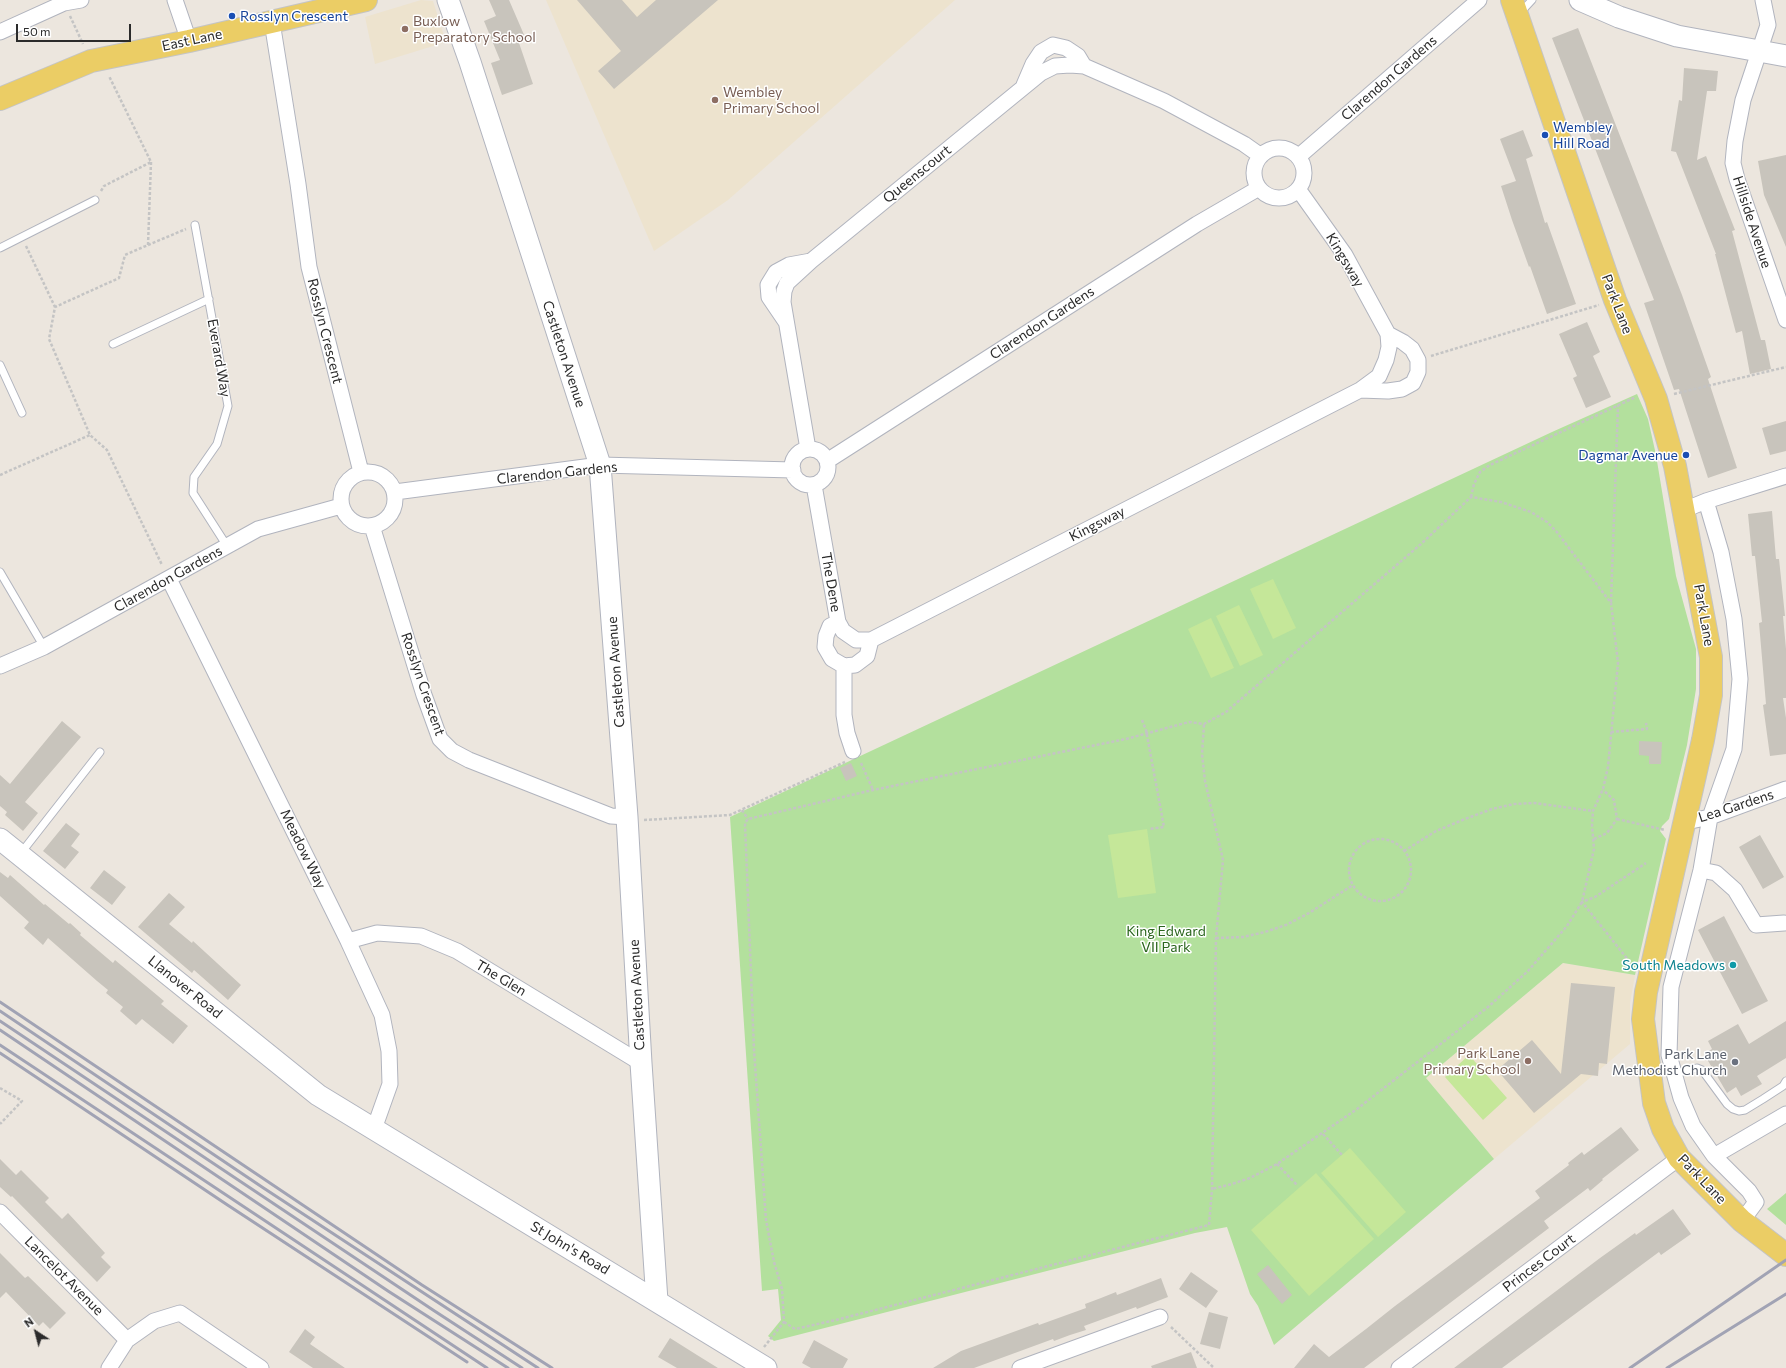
<!DOCTYPE html>
<html>
<head>
<meta charset="utf-8">
<style>
	body { margin:0 }
	#map { position:relative; width:1786px; height:1368px; overflow:hidden; background:#ece6de; font-family:Commissioner,sans-serif }
	canvas { display:block }
	.north { position:absolute; left:16px; top:1312px; width:40px; height:40px; -webkit-text-stroke:3px #fff; paint-order:stroke; rotate:324deg; font-size:11px; font-weight:700; line-height:16px; text-align:center; color:#2b2b2b }
	.north::after { content:''; display:block; margin:auto; width:14px; height:18px; background:#2b2b2b; clip-path:polygon(50% 0,100% 100%,50% 72%,0 100%) }
	.scale { position:absolute; left:16px; top:24px; width:115px; height:18px; box-sizing:border-box; border:2px solid #2b2b2b; border-top:0; padding-left:5px; font-size:12px; line-height:14px; white-space:nowrap; color:#2b2b2b; -webkit-text-stroke:3px #fff; paint-order:stroke }
</style>
</head>
<body>
<div id="map">
<canvas width="1786" height="1368"></canvas>
<div class="north">N</div>
<div class="scale">50 m</div>
</div>
<script>
const context = document.querySelector('canvas').getContext('2d');
context.lineJoin = 'round';
function paint(path, color) { context.fillStyle = color; context.fill(path, 'evenodd'); }
const shape = rows => new Path2D(rows.map(r => 'M' + r).join(''));
function strokePath(path, color, width, dash) { context.strokeStyle = color; context.lineWidth = width; context.lineCap = dash ? 'butt' : 'round'; context.setLineDash(dash || []); context.stroke(path); }
function drawText(font, color, halo, rows, align = 'center') {
  context.font = font + ' Commissioner,sans-serif'; context.lineWidth = 3; context.setLineDash([]); context.textBaseline = 'middle'; context.strokeStyle = halo; context.fillStyle = color; for (const [text, x, y, turn = 0] of rows) {
    context.save(); context.translate(x, y); context.rotate((+turn || 0) * Math.PI / 180); context.textAlign = isNaN(turn) ? turn : align; if (halo) context.strokeText(text, 0, 0); context.fillText(text, 0, 0); context.restore();
  }
}
paint(shape([
	[421,0,433,1,446,42,375,64,365,17],
	[546,0,955,0,728,200,654,251],
	[1563,963,1635,975,1630,1003,1630,1044,1494,1159,1426,1078]
]), '#ede3ce');
paint(shape([
	[1637,394,1648,419,1656,455,1676,576,1696,649,1696,689,1687,745,1669,819,1662,826,1660,831,1666,839,1635,975,1563,963,1426,1078,1494,1159,1274,1345,1258,1306,1250,1294,1227,1227,1195,1233,774,1341,768,1336,781,1320,778,1289,762,1291,730,817,1552,432],
	[1786,1193,1786,1225,1767,1209]
]), '#b3e09d');
paint(shape([
	[1273,579,1296,628,1273,639,1250,589],
	[1239,605,1263,655,1240,666,1216,616],
	[1211,618,1234,668,1211,678,1188,629],
	[1147,829,1156,893,1118,898,1108,835],
	[1469,1055,1507,1098,1483,1120,1445,1077],
	[1350,1148,1406,1212,1378,1237,1321,1173],
	[1316,1173,1374,1239,1309,1296,1251,1230]
]), '#c5e799');
paint(shape([
	[489,0,509,0,525,37,518,40,533,84,502,95,491,63,500,60,484,21,496,16],
	[577,0,622,0,637,17,656,0,718,0,614,89,598,71,621,51],
	[1578,28,1682,295,1711,377,1708,379,1737,468,1708,478,1679,389,1674,390,1644,303,1654,300,1552,38],
	[1684,68,1718,71,1716,91,1707,91,1697,160,1706,156,1735,230,1732,231,1761,340,1765,340,1771,369,1750,374,1742,331,1736,333,1715,254,1716,254,1676,152,1671,151,1679,100,1682,101],
	[1523,130,1533,156,1526,159,1545,223,1547,222,1576,304,1547,314,1530,266,1529,267,1512,220,1501,186,1516,181,1500,139],
	[1786,155,1786,247,1764,195,1758,161],
	[1587,322,1600,352,1593,356,1611,397,1586,408,1573,378,1577,376,1559,334],
	[1786,421,1786,451,1770,455,1762,428],
	[1772,511,1776,559,1779,559,1785,616,1783,616,1786,649,1786,698,1783,698,1786,718,1786,754,1770,756,1763,705,1766,704,1759,623,1762,622,1755,556,1752,556,1748,514],
	[62,721,81,737,25,802,38,813,23,831,5,815,7,812,0,806,0,775,10,784],
	[1639,741,1662,742,1661,764,1649,764,1649,756,1639,755],
	[851,763,857,776,846,781,840,768],
	[66,823,80,834,71,846,79,852,65,869,43,851],
	[1760,835,1784,877,1763,889,1739,847],
	[104,870,126,887,112,905,90,888],
	[0,872,8,878,10,875,44,905,45,904,69,924,70,923,81,933,80,935,113,963,115,960,164,1001,161,1004,188,1026,173,1044,142,1019,136,1025,120,1011,123,1007,106,993,108,990,97,981,48,938,43,945,24,928,29,922,0,896],
	[169,893,185,907,169,924,192,943,193,941,241,985,228,1000,194,970,192,973,138,927],
	[1724,916,1768,1001,1742,1014,1698,930],
	[1571,983,1615,987,1607,1064,1599,1063,1598,1076,1581,1074,1534,1113,1497,1070,1532,1040,1561,1074],
	[1786,1021,1786,1058,1757,1076,1762,1084,1741,1096,1736,1087,1727,1093,1704,1054,1712,1049,1708,1041,1738,1024,1749,1044],
	[1621,1127,1639,1150,1602,1179,1603,1180,1590,1191,1588,1188,1544,1221,1549,1228,1376,1359,1364,1368,1294,1368,1314,1344,1329,1357,1366,1329,1395,1306,1540,1198,1535,1191,1569,1165,1568,1163,1582,1152,1584,1155],
	[0,1159,16,1175,21,1170,49,1198,45,1202,62,1219,68,1213,105,1253,101,1257,111,1267,97,1282,12,1196,11,1197,0,1187],
	[1673,1209,1691,1234,1661,1255,1659,1252,1502,1368,1454,1368,1600,1258,1635,1233,1636,1235],
	[0,1253,25,1278,28,1276,66,1313,50,1329,43,1322,39,1326,6,1292,0,1298],
	[1268,1265,1292,1295,1282,1304,1257,1274],
	[1191,1272,1218,1291,1206,1308,1179,1289],
	[1161,1278,1168,1297,1137,1309,1136,1307,1084,1326,1086,1330,1070,1335,1054,1341,1053,1339,974,1368,933,1368,961,1351,1038,1323,1039,1325,1086,1308,1085,1304,1101,1298,1116,1292,1117,1295],
	[1209,1312,1228,1317,1220,1349,1200,1344],
	[305,1329,315,1337,310,1344,345,1368,313,1368,289,1352],
	[670,1338,697,1355,718,1368,677,1368,658,1357],
	[814,1340,848,1359,843,1368,811,1368,802,1363],
	[1191,1352,1197,1368,1152,1368,1151,1366]
]), '#c8c4bc');
const lane = shape([
	[1520,13,1532,0],
	[195,225,228,406,217,444,194,477,193,493,227,546],
	[0,248,95,200],
	[113,344,209,299],
	[0,365,22,413],
	[0,572,44,647],
	[21,853,100,752],
	[1674,1074,1697,1068,1702,1070,1727,1104,1733,1109,1739,1111,1745,1110,1763,1099,1783,1086,1786,1081]
]);
const street = shape([
	[175,0,189,41],
	[1763,0,1768,25,1743,100,1735,141,1733,163,1737,179,1786,320],
	[272,22,298,184,309,267,361,472],
	[0,32,64,3,81,0],
	[1024,85,1033,64,1041,52,1053,45,1066,48,1078,56,1084,66],
	'1254 173a25 25 0 1 1 50 0a25 25 0 1 1-50 0Z',
	[1298,157,1479,0],
	[786,322,769,297,768,285,776,272,789,265,811,261],
	[1360,390,1379,376,1386,360,1389,347,1388,334],
	[808,449,783,302,784,291,787,283,811,261,1041,73,1055,66,1070,65,1084,66,1164,101,1244,144,1261,156],
	'792 467a18 18 0 1 1 36 0a18 18 0 1 1-36 0Z',
	[827,461,1197,224,1259,188],
	'341 499a27 27 0 1 1 54 0a27 27 0 1 1-54 0Z',
	[814,485,838,622,843,631,856,640,871,640,1360,390,1388,391,1402,389,1413,383,1418,372,1418,360,1412,349,1403,342,1388,334,1345,255,1298,189],
	[395,492,600,465,793,470],
	[1706,501,1721,552,1734,619,1740,679,1734,749,1710,817,1701,870,1671,987,1669,1055,1681,1098,1693,1126,1714,1156,1749,1191,1756,1202,1742,1221],
	[1684,510,1706,501,1786,476],
	[372,526,424,695,440,739,452,751,469,760,611,816,627,817],
	[169,579,348,941,382,1015,389,1051,390,1084,374,1129],
	[838,622,830,626,826,636,825,647,832,659,844,666,855,665,867,656,871,640],
	[0,666,44,647,258,529,341,506],
	[844,666,844,715,847,733,853,751],
	[1686,822,1710,817,1786,789],
	[1701,870,1716,873,1735,890,1756,925,1784,923],
	[348,941,377,933,421,936,457,951,641,1063],
	[1714,1156,1786,1114],
	[0,1212,127,1340],
	[109,1368,127,1340,154,1321,180,1313,261,1368],
	[1020,1368,1160,1317],
	[1399,1368,1679,1158]
]);
const secondary = shape([
	[448,0,470,62,600,465,627,817,641,1063,657,1301],
	[1580,0,1619,17,1677,36,1786,56],
	[0,839,318,1095,766,1368]
]);
const primary = shape([
	[1512,0,1615,300,1656,399,1675,466,1711,657,1711,695,1703,740,1646,992,1643,1019,1654,1103,1663,1129,1679,1158,1742,1221,1786,1255],
	[0,99,91,61,189,41,366,0]
]);
strokePath(lane, '#b1b4be', 9);
strokePath(street, '#b1b4be', 17);
strokePath(secondary, '#b1b4be', 23);
strokePath(primary, '#c4c4c4', 24);
strokePath(shape([
	[70,16,83,44],
	[151,162,148,245,125,255,119,278,55,307,49,339,90,435,107,450,162,565],
	[101,191,104,186,151,162,109,76],
	[148,245,186,229],
	[26,246,55,307],
	[1431,356,1599,305],
	[1674,394,1786,367],
	[0,475,90,435],
	[1471,497,1474,484,1480,472,1490,465,1636,397],
	[1611,602,1618,405],
	[1142,720,1146,730,1164,827,1149,829],
	[1611,732,1647,729,1646,723],
	[861,763,873,790],
	[742,810,748,819],
	[1617,819,1665,830],
	[644,820,730,815,845,762],
	[1594,839,1607,833,1617,819,1614,800,1603,790],
	'1349 870a31 31 0 1 1 62 0a31 31 0 1 1-62 0Z',
	[1404,851,1436,831,1465,819,1492,809,1514,804,1534,803,1593,811],
	[1216,938,1243,937,1265,932,1286,925,1309,913,1353,885],
	[1633,966,1582,902,1595,897,1646,863],
	[0,1088,22,1101,0,1124],
	[1323,1134,1342,1155],
	[1277,1164,1297,1185],
	[784,1322,795,1329,836,1320,1209,1225,1212,1189,1216,938,1223,860,1205,781,1202,754,1204,724],
	[1171,1327,1214,1368],
	[764,1347,784,1322,782,1289,774,1262,766,1220,754,1050,745,823,748,819,873,790,1126,739,1189,722,1204,724,1226,712,1421,544,1471,497,1501,502,1531,512,1547,522,1556,531,1611,603,1618,663,1608,767,1603,789,1593,811,1592,825,1594,849,1582,902,1567,926,1528,971,1488,1007,1357,1109,1277,1164,1250,1178,1232,1184,1212,1189]
]), '#c4c4c4', 2.5, [3, 2]);
strokePath(lane, '#fff', 7);
strokePath(street, '#fff', 15);
strokePath(secondary, '#fff', 21);
strokePath(primary, '#ebcd65', 22);
strokePath(shape([
	[0,1002,422,1285,552,1368],
	[0,1011,262,1187,538,1368],
	[0,1021,433,1310,522,1368],
	[0,1030,388,1291,508,1368],
	[0,1045,487,1368],
	[0,1053,226,1204,467,1362],
	[1630,1368,1786,1260],
	[1667,1368,1786,1294]
]), '#a1a3b4', 3);
for (const [x, y, r, color] of [
	[232,16,4,"#1a4fb4"],
	[405,29,4,"#8d6e63"],
	[715,100,4,"#8d6e63"],
	[1545,135,4,"#1a4fb4"],
	[1686,455,4,"#1a4fb4"],
	[1733,965,4,"#0f9aa8"],
	[1528,1061,4,"#8d6e63"],
	[1735,1062,4,"#6b7280"]
]) { const dot = new Path2D(); dot.arc(x, y, r, 0, 2 * Math.PI); context.fillStyle = color; context.fill(dot); strokePath(dot, '#fff', 1.5); }
drawText('14px', '#164399', '#fff', [
	["Rosslyn Crescent",240,16],
	["Wembley",1553,127],
	["Hill Road",1553,143],
	["Dagmar Avenue",1678,455,"right"]
], 'left');
drawText('14px', '#785e54', '#fff', [
	["Buxlow",413,21],
	["Preparatory School",413,37],
	["Wembley",723,92],
	["Primary School",723,108],
	["Park Lane",1520,1053,"right"],
	["Primary School",1520,1069,"right"]
], 'left');
drawText('14px', '#2b2b2b', '#fff', [
	["East Lane",192,40,-12],
	["Clarendon Gardens",1389,78,-41],
	["Queenscourt",917,174,-39],
	["Hillside Avenue",1752,222,72],
	["Kingsway",1345,260,59],
	["Park Lane",1617,304,69],
	["Clarendon Gardens",1042,323,-33],
	["Rosslyn Crescent",325,331,76],
	["Castleton Avenue",564,354,72],
	["Everard Way",219,358,80],
	["Clarendon Gardens",557,473,-6],
	["Kingsway",1097,524,-27],
	["Clarendon Gardens",168,579,-29],
	["The Dene",831,582,80],
	["Park Lane",1704,615,80],
	["Castleton Avenue",616,672,-94],
	["Rosslyn Crescent",423,684,71],
	["Lea Gardens",1736,806,-18],
	["Meadow Way",303,849,64],
	["The Glen",501,978,31],
	["Llanover Road",185,987,39],
	["Castleton Avenue",637,995,-93],
	["Park Lane",1702,1179,46],
	["St John's Road",570,1248,31],
	["Princes Court",1539,1263,-37],
	["Lancelot Avenue",64,1276,45]
]);
drawText('14px', '#2b661e', '#fff', [
	["King Edward",1166,931],
	["VII Park",1166,947]
]);
drawText('14px', '#0d838f', '#fff', [
	["South Meadows",1725,965]
], 'right');
drawText('14px', '#5b616d', '#fff', [
	["Park Lane",1727,1054],
	["Methodist Church",1727,1070]
], 'right');
</script>
</body>
</html>
